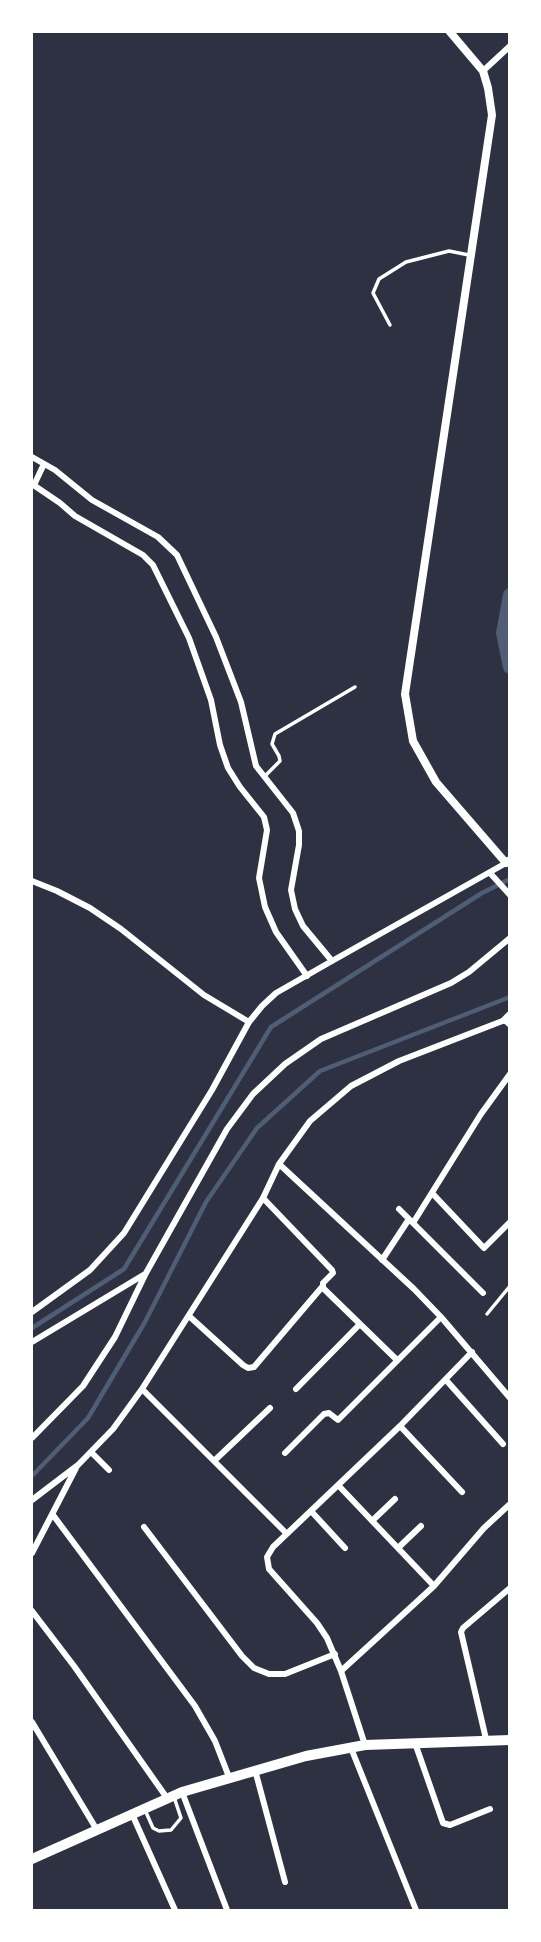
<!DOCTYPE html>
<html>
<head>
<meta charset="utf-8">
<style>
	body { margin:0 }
	#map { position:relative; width:541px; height:1942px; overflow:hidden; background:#2d3142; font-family:Rubik,sans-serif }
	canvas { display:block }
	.frame { position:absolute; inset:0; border:33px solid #fff; pointer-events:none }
</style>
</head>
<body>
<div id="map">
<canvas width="541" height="1942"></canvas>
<div class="frame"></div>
</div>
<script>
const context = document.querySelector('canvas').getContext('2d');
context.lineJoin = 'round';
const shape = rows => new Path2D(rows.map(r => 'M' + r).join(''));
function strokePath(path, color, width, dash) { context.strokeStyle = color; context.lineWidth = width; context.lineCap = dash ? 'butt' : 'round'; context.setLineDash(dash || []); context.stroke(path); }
strokePath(shape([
	[32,1328,124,1269,271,1027,482,893,510,879],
	[32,1476,88,1418,145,1322,206,1202,257,1128,320,1071,510,997]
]), '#4f5d75', 4.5);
strokePath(shape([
	[510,595,503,633,510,667]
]), '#4f5d75', 14);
strokePath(shape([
	[390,325,373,293,379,279,406,262,449,251,469,255],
	[265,776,280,761,279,756,272,744,275,734,355,687],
	[487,1314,510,1286],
	[145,1810,153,1828,159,1831,171,1830,181,1818,174,1797]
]), '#fff', 3.5);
strokePath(shape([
	[483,71,510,46],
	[32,457,55,470,92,500,158,537,177,555,216,637,241,702,256,766,293,813,299,831,299,845,291,890,295,909,303,926,332,961],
	[32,484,60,503,75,516,143,555,153,565,189,638,211,700,220,745,228,768,240,787,264,817,267,830,259,878,265,907,276,932,307,976],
	[34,485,44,464],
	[490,873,510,895],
	[32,881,57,891,90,908,121,929,204,995,249,1022],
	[279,1164,414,1289,441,1317,510,1398],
	[432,1193,484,1248,509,1223],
	[263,1198,332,1270,333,1273,323,1283,323,1288,397,1360],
	[399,1209,483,1293],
	[413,1223,481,1114,510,1074],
	[382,1260,409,1219],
	[32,1312,90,1270,124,1233,212,1090,249,1022,262,1006,276,993,332,961,506,863],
	[189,1316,243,1365,248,1368,254,1367,322,1287],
	[32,1342,145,1274],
	[446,1380,503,1444],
	[142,1389,287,1534],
	[296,1389,360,1324],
	[400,1426,462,1492],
	[32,1438,83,1386,115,1337,146,1273,227,1129,253,1094,285,1064,321,1039,451,983,469,972,510,938],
	[91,1452,109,1470],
	[285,1453,324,1414,329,1413,338,1420,441,1317],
	[214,1461,270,1408],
	[338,1485,434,1586],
	[32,1500,78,1465,113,1429,142,1389,263,1198,279,1164,310,1121,351,1086,399,1061,505,1020,510,1025],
	[311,1511,345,1548],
	[53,1515,195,1706,215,1741,229,1777],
	[372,1521,395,1499],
	[144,1527,242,1656,254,1668,269,1674,285,1674,335,1654],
	[398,1548,421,1526],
	[32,1553,76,1468],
	[32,1611,74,1666,167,1798],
	[341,1671,434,1586,484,1528,510,1504],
	[32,1722,97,1830],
	[486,1739,461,1632,463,1628,510,1588],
	[415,1743,443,1823,450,1825,490,1809],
	[365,1745,341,1671,327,1638,317,1623,269,1569,267,1557,273,1547,400,1426,472,1352],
	[351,1748,416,1910],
	[255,1770,285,1882],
	[182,1792,227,1910],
	[132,1814,175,1910]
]), '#fff', 6);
strokePath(shape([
	[450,32,483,71,488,88,492,115,405,694,413,741,436,782,506,863,510,860],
	[505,1020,510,1015]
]), '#fff', 8);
strokePath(shape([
	[32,1859,182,1792,306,1756,365,1745,510,1740]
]), '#fff', 10);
</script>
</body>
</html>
